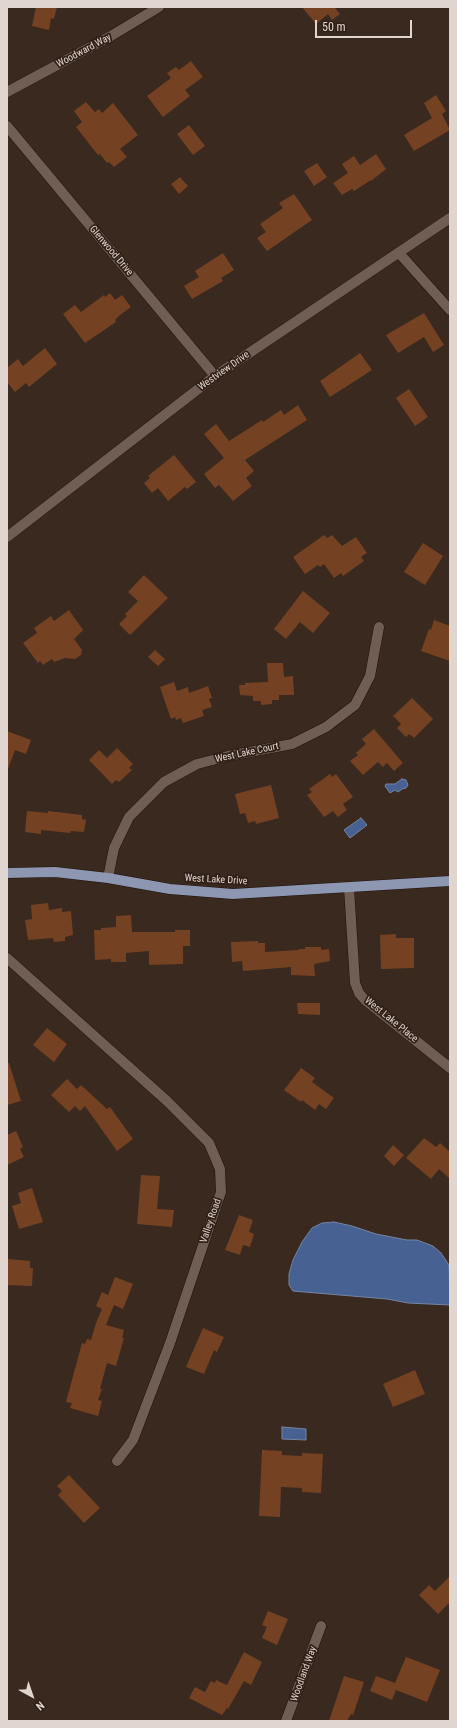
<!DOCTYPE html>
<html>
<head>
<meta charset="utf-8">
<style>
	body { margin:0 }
	#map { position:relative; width:457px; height:1728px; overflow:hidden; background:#39291f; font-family:"Roboto Condensed",sans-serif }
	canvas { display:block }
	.frame { position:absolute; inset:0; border:8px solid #e0d5cf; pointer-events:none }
	.north { position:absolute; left:12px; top:1676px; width:40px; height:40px; -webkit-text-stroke:3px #2f1f16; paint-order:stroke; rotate:140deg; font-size:11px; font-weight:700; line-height:16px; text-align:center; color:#e0d5cf }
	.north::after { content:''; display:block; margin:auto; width:14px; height:18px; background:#e0d5cf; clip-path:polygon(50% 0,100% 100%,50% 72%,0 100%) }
	.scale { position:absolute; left:315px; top:20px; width:97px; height:18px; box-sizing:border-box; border:2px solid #e0d5cf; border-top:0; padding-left:5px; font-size:12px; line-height:14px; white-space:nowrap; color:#e0d5cf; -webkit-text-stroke:3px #2f1f16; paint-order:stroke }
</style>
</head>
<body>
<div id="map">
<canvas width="457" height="1728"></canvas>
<div class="frame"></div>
<div class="north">N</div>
<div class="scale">50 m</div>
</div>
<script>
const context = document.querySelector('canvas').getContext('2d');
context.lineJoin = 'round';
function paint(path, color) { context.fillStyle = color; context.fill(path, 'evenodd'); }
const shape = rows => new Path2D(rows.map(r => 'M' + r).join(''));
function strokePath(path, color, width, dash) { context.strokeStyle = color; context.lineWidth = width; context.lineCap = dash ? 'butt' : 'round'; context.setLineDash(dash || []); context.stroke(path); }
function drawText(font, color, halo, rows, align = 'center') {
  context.font = font + ' "Roboto Condensed",sans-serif'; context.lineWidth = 3.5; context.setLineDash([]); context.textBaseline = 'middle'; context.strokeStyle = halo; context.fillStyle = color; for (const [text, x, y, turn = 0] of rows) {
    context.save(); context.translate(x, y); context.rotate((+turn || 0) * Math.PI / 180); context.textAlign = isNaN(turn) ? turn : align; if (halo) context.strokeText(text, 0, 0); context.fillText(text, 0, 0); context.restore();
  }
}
const water = shape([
	[402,779,406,780,408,785,406,788,402,789,398,792,395,790,390,793,385,786,386,784,395,784,402,779],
	[361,818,367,825,350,838,344,830,361,818],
	[334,1222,352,1226,376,1234,407,1240,417,1240,433,1246,441,1253,449,1265,450,1305,408,1303,387,1299,293,1291,289,1285,289,1274,293,1260,302,1242,312,1228,322,1223,334,1222],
	[282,1427,306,1429,306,1440,282,1439,282,1427]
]);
paint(water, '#476292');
strokePath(water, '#7584a4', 1);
paint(shape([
	[36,7,57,7,54,19,51,18,49,30,32,26],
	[302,7,337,7,335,8,340,14,332,20,328,14,316,24],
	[191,61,203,77,185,90,190,96,163,117,147,96,171,78,167,73,176,67,179,70],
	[436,95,446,111,442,114,450,130,414,151,404,135,432,118,424,103],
	[86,102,95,112,99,109,102,113,113,103,138,135,120,149,127,157,114,167,109,162,107,163,100,154,98,155,76,127,82,122,74,111],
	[189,125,205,146,193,155,177,134],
	[376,154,386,169,371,181,371,180,354,191,352,189,342,195,333,183,348,173,342,164,354,156,360,165],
	[317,163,327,177,314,186,304,171],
	[180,177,188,186,179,194,171,184],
	[294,194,312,220,267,251,257,238,266,232,260,224,283,208,279,203],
	[223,253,234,270,221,278,223,281,192,299,184,286,199,277,195,271],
	[110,293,115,300,122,295,131,307,120,315,115,320,116,322,85,343,63,314,75,305,81,312,104,295,105,297],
	[424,313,444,345,433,352,424,337,398,353,386,335],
	[45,348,57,364,29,387,26,383,15,392,7,382,7,368,18,359,23,366],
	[360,353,372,370,330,397,320,381],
	[409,389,428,417,415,426,396,398],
	[298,405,307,420,245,460,254,471,246,478,252,486,233,501,219,485,215,488,204,474,224,458,204,434,216,424,229,441,262,420,263,422,281,410,284,415],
	[174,455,196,482,187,489,185,487,168,501,158,488,152,493,144,483,150,478,148,476],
	[324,535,327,538,332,535,342,546,356,537,367,553,361,557,364,561,343,576,341,573,334,578,324,564,320,567,318,565,305,574,293,557],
	[423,543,443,556,425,585,404,572],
	[144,575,168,598,130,635,119,624,127,616,125,614,138,601,128,592],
	[303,591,330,613,313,633,300,622,286,639,274,629],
	[69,610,83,630,74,639,82,650,81,655,75,659,65,658,54,662,52,659,43,665,40,661,38,663,23,643,37,633,34,628,51,616,54,621],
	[434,620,450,626,450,661,421,651,429,629,431,630],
	[155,650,165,659,158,666,148,657],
	[267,663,283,663,284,677,293,676,294,695,279,695,279,700,272,700,272,704,261,705,261,701,253,701,253,696,240,695,239,685,245,685,245,683,268,682],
	[174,682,177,691,188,687,189,693,208,686,212,698,209,699,212,707,202,710,204,716,183,723,181,718,176,720,175,717,171,719,160,687],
	[412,698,433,719,414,738,409,734,406,737,397,728,401,724,393,716],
	[374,729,403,763,394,771,387,763,383,767,378,762,363,775,350,761,358,755,356,753,366,744,362,739],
	[7,731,31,740,26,754,15,750,8,769],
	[117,748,133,764,129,768,132,770,119,782,116,780,112,784,89,760,99,750,107,758],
	[330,774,332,777,336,774,353,797,343,804,347,810,338,817,333,811,324,817,307,795,312,792,309,789],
	[271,785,279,818,256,824,255,821,248,823,245,813,240,814,235,794],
	[27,811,48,813,48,811,82,815,82,819,86,820,84,832,71,831,70,833,41,830,41,834,25,832],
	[48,903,49,910,62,908,62,912,71,911,73,935,65,937,65,941,54,942,53,938,28,940,25,920,32,919,31,905],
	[131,915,132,932,175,932,175,930,190,930,190,946,183,946,183,964,149,965,149,951,126,953,126,962,111,962,111,959,95,960,94,930,101,930,101,928,116,927,116,916],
	[396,934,396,938,414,938,414,968,381,969,380,935],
	[258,941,258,943,265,943,265,952,299,950,299,949,305,949,305,947,321,947,321,950,329,949,330,961,314,964,315,976,291,975,291,967,243,971,242,961,232,962,231,942],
	[297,1003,320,1003,320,1015,298,1014],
	[47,1028,67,1044,54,1062,33,1045],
	[7,1063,9,1063,21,1101,7,1105],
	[301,1068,315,1078,312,1082,334,1098,326,1109,319,1104,315,1110,302,1100,301,1102,284,1090],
	[67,1079,77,1089,81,1085,107,1109,110,1107,133,1139,117,1151,85,1106,80,1111,75,1106,69,1112,51,1095],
	[16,1131,23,1147,20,1149,24,1157,7,1165,7,1135],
	[424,1138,436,1147,440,1143,450,1152,450,1179,439,1169,431,1179,406,1158],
	[393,1145,404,1155,394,1166,384,1156],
	[141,1175,160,1176,157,1209,174,1210,172,1227,137,1224],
	[32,1188,43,1222,19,1229,12,1206,21,1203,18,1193],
	[239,1215,253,1220,249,1232,254,1234,250,1247,243,1245,240,1255,225,1250],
	[8,1259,30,1261,30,1268,33,1268,32,1286,7,1285],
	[115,1277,133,1284,123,1309,114,1305,106,1325,124,1330,122,1338,124,1338,116,1366,107,1363,100,1389,102,1389,98,1400,102,1401,98,1416,70,1408,72,1403,66,1402,82,1343,85,1344,87,1339,91,1340,96,1323,102,1309,96,1306,102,1292,108,1295],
	[203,1328,224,1337,217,1352,214,1350,204,1374,186,1367],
	[415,1370,425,1394,393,1407,383,1384],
	[262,1450,282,1451,282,1455,302,1456,302,1453,323,1454,321,1493,302,1492,302,1488,281,1487,280,1517,259,1516],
	[69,1475,100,1508,84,1523,58,1495,62,1491,57,1486],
	[450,1576,450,1602,438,1614,419,1595,429,1585,435,1591],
	[268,1611,288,1619,277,1645,262,1638,267,1627,262,1625],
	[244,1652,262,1662,251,1685,244,1681,228,1709,227,1708,222,1715,189,1698,195,1687,205,1692,211,1681,215,1683,216,1680,227,1685],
	[406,1657,440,1670,427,1702,396,1690,392,1700,370,1691,376,1676,395,1683],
	[344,1676,364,1682,353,1715,351,1714,347,1721,329,1721]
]), '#744222');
const minor = shape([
	[7,92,111,36,159,7],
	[7,126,215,376],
	[399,253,450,310],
	[7,537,215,376,450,218],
	[108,878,114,848,129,817,164,782,197,764,228,756,292,744,326,727,355,705,370,676,379,627],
	[349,888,355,983,359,993,365,1000,450,1068],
	[7,958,167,1101,209,1143,220,1169,221,1192,170,1343,133,1440,117,1461],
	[286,1721,321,1626]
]);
const major = shape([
	[7,873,55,872,108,878,170,889,233,894,450,881]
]);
strokePath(minor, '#201109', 11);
strokePath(major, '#201109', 11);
strokePath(minor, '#705d53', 10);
strokePath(major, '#8d97b2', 10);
drawText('10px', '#e0d5cf', '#2f1f16', [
	["Woodward Way",84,51,-28],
	["Glenwood Drive",111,251,50],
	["Westview Drive",224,371,-35],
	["West Lake Court",247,753,-12],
	["West Lake Drive",216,880,3],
	["West Lake Place",391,1020,39],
	["Valley Road",211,1221,-71],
	["Woodland Way",304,1674,-70]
]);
</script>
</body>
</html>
